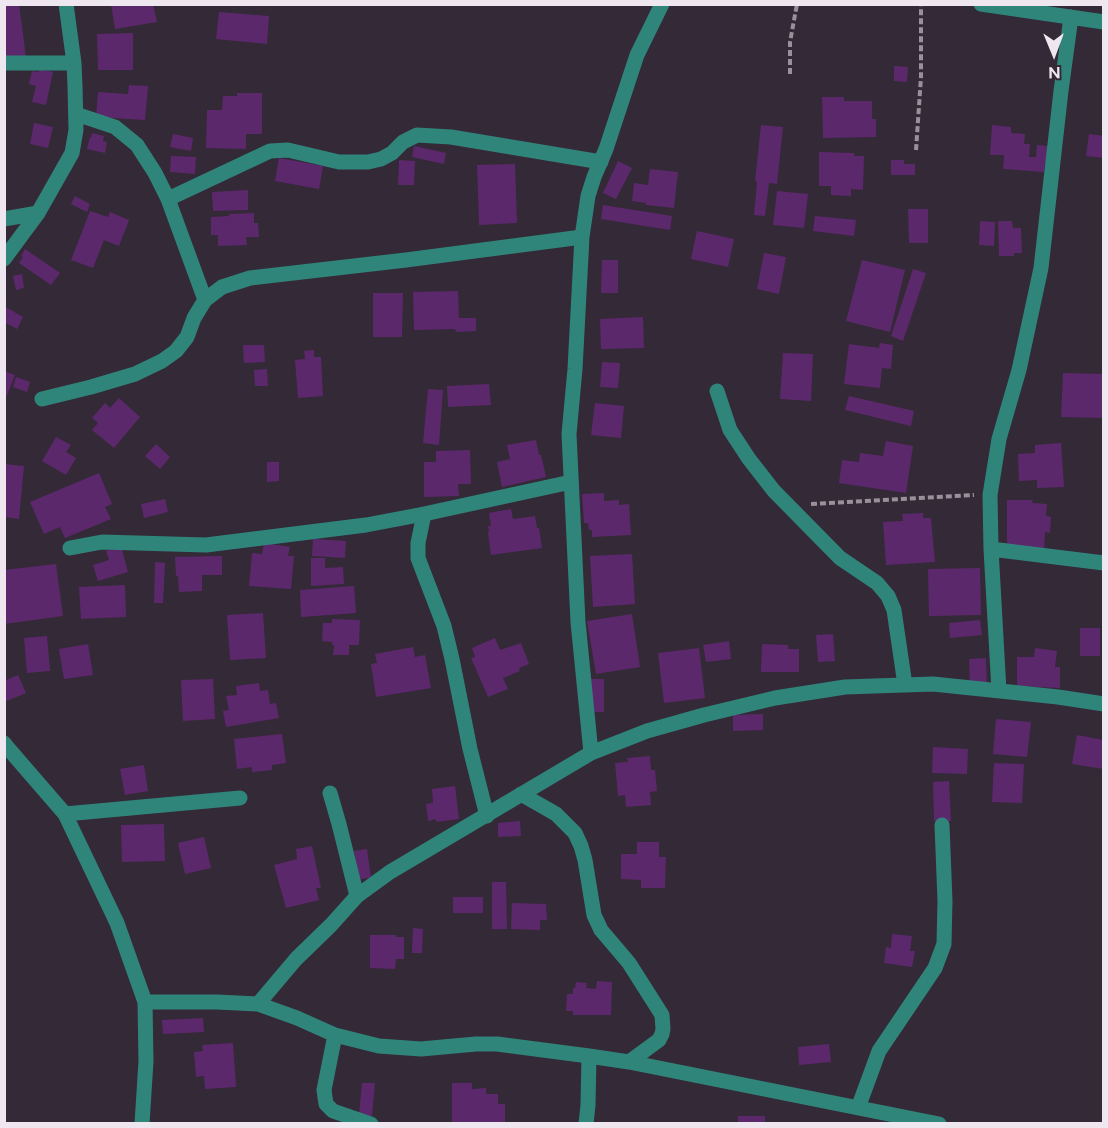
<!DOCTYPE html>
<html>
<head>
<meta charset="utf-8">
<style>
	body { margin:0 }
	#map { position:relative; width:1108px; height:1128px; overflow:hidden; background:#342937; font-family:Figtree,sans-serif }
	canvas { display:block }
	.frame { position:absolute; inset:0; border:6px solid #eee7f0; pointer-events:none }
	.north { position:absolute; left:1024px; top:24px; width:60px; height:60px; -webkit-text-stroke:4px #342937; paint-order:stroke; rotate:179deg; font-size:16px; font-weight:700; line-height:24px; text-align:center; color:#eee7f0 }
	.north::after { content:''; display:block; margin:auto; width:21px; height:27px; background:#eee7f0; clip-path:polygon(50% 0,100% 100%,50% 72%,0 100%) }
</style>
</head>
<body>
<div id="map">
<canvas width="1108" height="1128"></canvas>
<div class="frame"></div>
<div class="north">N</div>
</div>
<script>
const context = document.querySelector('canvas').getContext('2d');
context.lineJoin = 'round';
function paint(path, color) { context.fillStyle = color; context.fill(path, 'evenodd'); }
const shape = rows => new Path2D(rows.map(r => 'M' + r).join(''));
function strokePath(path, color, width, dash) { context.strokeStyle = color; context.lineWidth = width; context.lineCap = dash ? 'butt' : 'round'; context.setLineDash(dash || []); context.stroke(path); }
paint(shape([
	[4,4,19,4,26,57,4,60],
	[111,4,153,4,157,22,115,29],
	[219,12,269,16,267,44,216,39],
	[133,33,133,70,98,70,97,34],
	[894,66,908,67,907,82,894,81],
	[39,69,53,72,46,105,32,102,36,86,29,84,32,71,39,72],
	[129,85,148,86,145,120,96,117,98,92,128,94],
	[237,93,262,93,262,134,246,134,246,149,206,148,207,110,222,110,223,96,237,96],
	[822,97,844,97,844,101,872,101,872,119,876,119,876,137,823,138],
	[34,123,53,127,48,148,30,144],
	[761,125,783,127,777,184,769,183,765,216,754,215,757,182,755,181],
	[992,125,1011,127,1011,133,1025,134,1024,144,1030,144,1029,157,1036,157,1037,145,1048,146,1047,163,1045,163,1044,172,1003,169,1004,155,990,155],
	[92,133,104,136,103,141,107,142,105,153,87,149,90,137,91,138],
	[173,134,193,138,191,151,170,147],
	[1089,134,1104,136,1104,158,1086,156],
	[414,146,446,153,444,164,412,157],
	[819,152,854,153,854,156,864,156,863,190,851,189,851,196,831,195,831,186,819,186],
	[171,156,196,157,195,174,170,172],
	[279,158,323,166,319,189,275,181],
	[399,160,415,161,414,185,398,185],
	[891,160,904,160,904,164,915,164,915,175,891,175],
	[618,161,632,168,616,199,603,193],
	[515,164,517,223,479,225,477,165],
	[650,169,678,172,674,208,646,205,646,203,632,201,634,183,648,185],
	[248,190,248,210,213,211,212,192],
	[777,191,808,194,804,228,773,225],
	[75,196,90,204,87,212,71,204],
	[603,205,672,216,670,230,601,219],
	[908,209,928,209,928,243,909,243],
	[90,211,108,217,110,212,129,220,119,246,104,240,93,268,71,260],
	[254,213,254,223,258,223,259,237,246,237,247,245,218,246,218,235,211,235,211,217,229,216,229,214],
	[815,216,856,220,854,236,813,231],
	[980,221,995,222,994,246,979,245],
	[998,221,1012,221,1013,228,1021,228,1022,253,1014,253,1014,256,999,256],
	[697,231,734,239,728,267,691,259],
	[25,249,60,273,51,285,19,263,23,257,21,256],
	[764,253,786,257,779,294,757,289],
	[602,260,618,260,618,293,601,293],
	[862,260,905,270,890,332,846,321],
	[913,269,926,273,903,341,891,336],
	[22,274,24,288,16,290,13,276],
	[458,291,459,318,476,318,476,331,456,332,455,329,414,330,413,292],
	[373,293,403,293,402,337,373,337],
	[4,306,23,317,17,329,4,322],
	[643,317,644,348,601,349,600,319],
	[880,343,893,345,891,369,882,368,880,388,844,384,849,344,879,348],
	[243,345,264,345,265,362,244,363],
	[314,350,314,357,321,357,323,396,298,398,295,360,305,359,304,351],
	[783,353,813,354,811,401,780,399],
	[602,362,620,363,618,388,600,387],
	[267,369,268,386,255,386,254,370],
	[4,371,15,375,5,400,4,400],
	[1063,373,1104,374,1104,418,1061,417],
	[16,377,30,382,27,392,13,387],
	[489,384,491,405,448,407,447,386],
	[428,389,443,390,439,445,423,443],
	[849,396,914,411,911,426,845,410],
	[119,398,140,417,114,448,92,430,98,423,92,418,105,403,110,408],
	[595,403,624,406,621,438,591,435],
	[56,437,71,445,66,452,76,458,66,475,42,461],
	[536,440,539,455,541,455,546,477,502,487,497,462,510,459,507,445],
	[886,441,913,446,906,493,839,483,842,460,859,462,860,453,883,456],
	[1061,443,1064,487,1037,488,1037,480,1019,481,1018,454,1035,453,1035,445],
	[156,444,170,457,160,469,145,456],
	[470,450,471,484,458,484,459,496,424,497,424,462,436,462,436,451],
	[267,462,279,462,279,481,267,482],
	[4,464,24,466,19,519,4,517],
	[99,473,112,504,105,507,111,519,65,538,60,527,44,534,30,502],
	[604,493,604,501,619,500,619,505,629,504,631,535,592,537,592,530,589,530,588,523,584,523,582,494],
	[165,499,168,512,144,518,141,504],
	[1007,500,1033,500,1032,503,1047,504,1046,516,1051,517,1050,533,1045,532,1044,551,1007,547],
	[511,509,513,519,535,516,537,528,539,528,542,548,491,555,488,533,489,532,488,526,491,526,489,513],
	[923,513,923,518,931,518,935,562,886,565,883,522,903,521,902,514],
	[313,539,346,541,345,558,312,556],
	[264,543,290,547,288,556,294,556,291,589,249,586,252,553,262,554],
	[121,546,128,572,98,581,93,565,109,560,106,551],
	[632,554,635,604,593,607,590,556],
	[222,556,222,575,202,575,202,591,179,592,178,576,176,576,175,557],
	[311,558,325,558,325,568,343,567,344,584,311,586],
	[155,562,165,563,163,603,154,603],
	[56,564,63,616,4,624,4,570],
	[980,568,981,615,929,616,928,569],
	[125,585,126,617,81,619,79,587],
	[354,586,356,613,301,617,300,590],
	[263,613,266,658,230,660,227,615],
	[632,614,640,667,596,674,587,621],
	[332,619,360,620,359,645,349,645,349,655,333,655,334,645,332,645,332,642,322,641,323,623,332,623],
	[980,620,982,635,950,638,949,623],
	[1080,628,1100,628,1100,656,1080,656],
	[833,634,835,661,818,662,816,635],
	[47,636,50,671,27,673,24,638],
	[495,638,500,650,521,643,529,664,519,668,520,671,503,678,508,689,488,697,471,658,475,657,472,648],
	[729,641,731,659,706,662,703,645],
	[88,644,93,675,64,679,59,649],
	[762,644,788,645,788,649,799,649,799,672,761,672],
	[413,647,415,657,425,655,431,688,376,697,371,664,377,663,375,654],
	[699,648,705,698,664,703,658,653],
	[1035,648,1057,651,1055,667,1060,667,1060,688,1017,686,1017,657,1034,657],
	[986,658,987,685,970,685,969,659],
	[18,675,26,693,4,702,4,676,6,680],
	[213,679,215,719,183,721,181,680],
	[591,679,604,679,604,712,591,712],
	[259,683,260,691,268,690,270,704,276,703,279,718,226,727,223,711,229,710,226,696,237,695,236,686],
	[763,714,763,730,733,731,733,715],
	[996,719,1031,722,1027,757,993,754],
	[282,734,286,763,272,765,272,770,252,772,252,767,237,769,234,739],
	[1077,735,1104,740,1104,769,1072,764],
	[933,747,968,749,967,774,932,773],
	[650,756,651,770,655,770,657,791,650,792,651,805,626,807,625,795,618,796,615,763,628,762,627,758],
	[994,763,1024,764,1022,803,992,802],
	[144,765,148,791,125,795,120,769],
	[949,781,951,821,934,821,933,782],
	[455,786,459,819,436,822,436,819,428,821,426,804,433,803,432,789],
	[520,821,521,836,498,837,498,823],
	[164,824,165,861,122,862,121,825],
	[204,837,211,868,185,874,178,843],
	[637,842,659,842,659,857,666,857,665,888,641,888,641,880,621,879,621,854,637,854],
	[312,846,321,888,316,888,319,900,286,908,274,865,297,859,296,849],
	[367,849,371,878,359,879,354,851],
	[492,882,506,882,507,929,492,929],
	[453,897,483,897,483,913,453,913],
	[512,903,546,904,547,920,540,920,540,930,511,929],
	[413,928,423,929,422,953,412,953],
	[892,934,912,936,910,951,915,951,912,967,884,963,886,947,891,948],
	[370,935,396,935,396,937,404,937,404,959,396,959,395,969,370,968],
	[597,981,612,982,611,1015,573,1015,573,1011,566,1011,567,994,573,994,573,988,575,988,576,982,587,983,586,988,596,989],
	[203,1018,204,1032,163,1034,162,1020],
	[233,1043,236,1087,205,1089,204,1076,196,1077,194,1052,203,1051,202,1045],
	[829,1044,831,1062,799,1065,798,1047],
	[362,1083,375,1083,372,1116,359,1115],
	[452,1083,472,1083,472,1089,486,1088,486,1094,498,1094,498,1104,505,1104,505,1124,452,1124],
	[738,1116,765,1116,765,1124,738,1124]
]), '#5c286c');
strokePath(shape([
	[790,74,790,42,797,4],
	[916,150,921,77,921,4],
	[811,504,974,495]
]), '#99909b', 4, [6, 3]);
strokePath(shape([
	[981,4,1104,22],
	[4,63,74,63],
	[76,114,115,127,137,145,155,173,168,199,205,300],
	[168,199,270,151,288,150,339,162,368,162,381,159,392,153,403,142,417,135,451,137,601,162],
	[4,219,38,213],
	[4,259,38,213,72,153,76,130,75,86,74,63,66,4],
	[717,391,730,430,749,459,774,491,840,558,877,583,888,596,894,610,905,685],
	[42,399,91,387,135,374,162,361,176,351,187,337,194,318,205,300,222,287,250,278,406,260,582,237],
	[424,514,418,543,418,558,444,626,452,659,470,749,487,816],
	[70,548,102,542,206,545,366,525,424,514,571,482],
	[991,549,1104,563],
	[999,691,991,549,990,495,999,439,1019,370,1041,268,1061,91,1071,17],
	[4,743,7,747,65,814,117,923,145,1002,146,1061,142,1124],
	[591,753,578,622,569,434,575,369,582,237,588,196,594,177,606,149,637,55,662,4],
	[330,793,339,824,357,896],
	[521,794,556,814,575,833,581,846,585,860,594,915,601,930,629,963,662,1015,663,1029,662,1034,659,1040,629,1062],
	[65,814,240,798],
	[145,1002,217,1002,258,1004,297,1018,335,1035,379,1046,421,1049,476,1044,497,1044,589,1056,629,1062,939,1124],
	[258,1004,296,959,331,925,357,896,390,872,591,753,647,731,704,715,775,698,845,687,933,684,1058,697,1104,704],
	[335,1035,324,1090,326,1104,333,1111,371,1124],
	[858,1108,879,1051,935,968,944,944,945,901,942,825],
	[586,1124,588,1105,589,1056]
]), '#30857b', 15);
</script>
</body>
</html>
